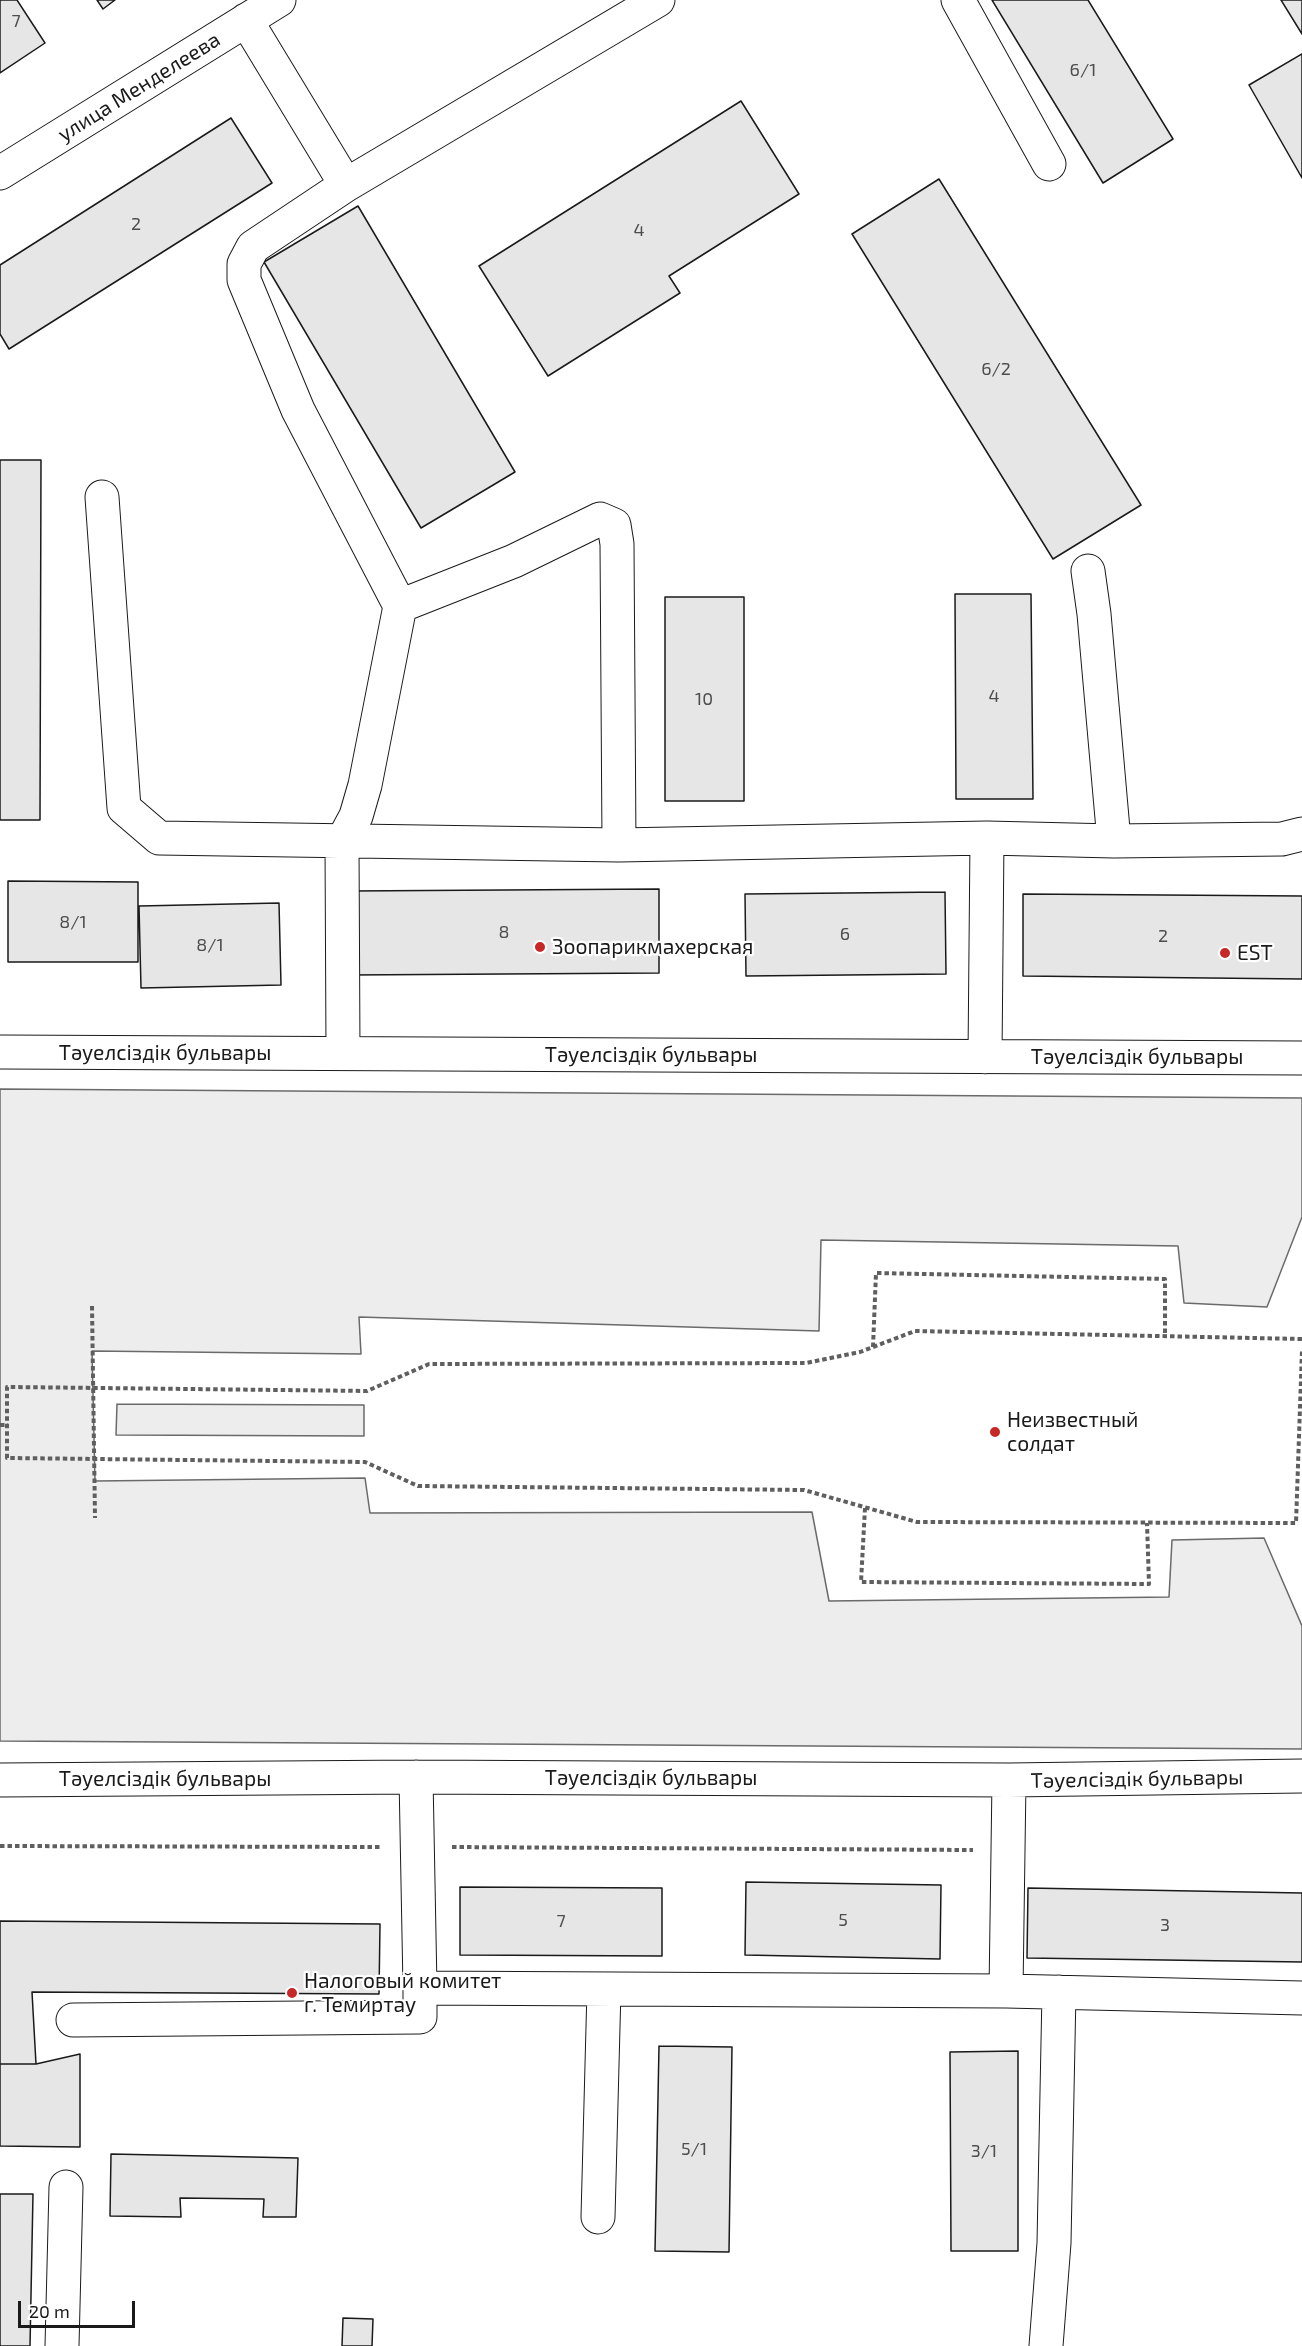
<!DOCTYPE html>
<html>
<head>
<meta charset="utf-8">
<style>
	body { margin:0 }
	#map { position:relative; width:1302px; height:2346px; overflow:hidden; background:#fff; font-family:"Exo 2",sans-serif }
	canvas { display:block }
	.scale { position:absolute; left:18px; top:2301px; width:117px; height:27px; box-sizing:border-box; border:3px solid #1a1a1a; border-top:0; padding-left:8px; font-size:18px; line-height:21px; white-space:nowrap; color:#1a1a1a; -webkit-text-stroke:4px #fff; paint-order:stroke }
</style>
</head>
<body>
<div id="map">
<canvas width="1302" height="2346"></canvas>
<div class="scale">20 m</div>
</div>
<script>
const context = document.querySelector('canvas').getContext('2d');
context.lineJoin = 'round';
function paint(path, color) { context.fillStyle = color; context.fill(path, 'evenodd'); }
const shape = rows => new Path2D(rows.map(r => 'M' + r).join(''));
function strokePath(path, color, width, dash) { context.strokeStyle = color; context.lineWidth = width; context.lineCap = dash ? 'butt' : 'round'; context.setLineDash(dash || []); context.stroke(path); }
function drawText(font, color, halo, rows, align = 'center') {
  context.font = font + ' "Exo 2",sans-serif'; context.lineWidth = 4.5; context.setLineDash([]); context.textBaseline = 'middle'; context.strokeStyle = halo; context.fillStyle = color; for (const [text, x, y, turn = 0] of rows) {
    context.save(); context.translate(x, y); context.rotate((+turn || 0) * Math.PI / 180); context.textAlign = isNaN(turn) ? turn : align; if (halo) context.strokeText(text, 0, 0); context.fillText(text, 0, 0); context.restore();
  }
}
const built = shape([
	[0,1089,1302,1098,1302,1217,1267,1307,1184,1303,1178,1246,821,1240,819,1331,359,1317,361,1354,92,1351,95,1481,365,1478,370,1513,812,1512,829,1601,1169,1597,1172,1540,1264,1538,1302,1626,1302,1749,0,1741,0,1089],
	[117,1404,364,1405,364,1436,116,1435,117,1404]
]);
paint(built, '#ededed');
strokePath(built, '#6a6a6a', 1.5);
const building = shape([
	[0,0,17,0,45,43,0,73,0,0],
	[97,0,115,0,103,9,97,0],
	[992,0,1088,0,1173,139,1103,183,992,0],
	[1281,0,1302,0,1302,34,1281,0],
	[1302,54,1302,178,1249,85,1302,54],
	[741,101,799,194,669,276,680,293,548,376,479,266,741,101],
	[231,118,272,183,9,349,0,334,0,265,231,118],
	[939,179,1141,505,1053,559,852,234,939,179],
	[358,206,515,472,421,528,264,262,358,206],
	[0,460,41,460,40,820,0,820,0,460],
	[955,594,1031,594,1033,799,956,799,955,594],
	[665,597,744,597,744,801,665,801,665,597],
	[8,881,138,882,138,962,8,962,8,881],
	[659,889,659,973,349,975,349,891,659,889],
	[945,892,946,974,746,976,745,894,945,892],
	[1023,894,1302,896,1302,979,1023,976,1023,894],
	[279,903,281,985,141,988,139,906,279,903],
	[746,1882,941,1885,940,1959,745,1955,746,1882],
	[460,1887,662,1888,662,1956,460,1955,460,1887],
	[1028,1888,1302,1893,1302,1962,1027,1958,1028,1888],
	[0,1921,380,1924,379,1994,32,1992,36,2064,0,2064,0,1921],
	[659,2046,732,2047,729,2252,655,2251,659,2046],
	[1018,2051,1018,2251,951,2251,950,2052,1018,2051],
	[80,2054,80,2147,0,2146,0,2064,36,2064,80,2054],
	[111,2154,298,2158,296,2217,263,2217,264,2199,180,2198,181,2217,110,2216,111,2154],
	[0,2194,33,2194,30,2346,0,2346,0,2194],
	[343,2318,373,2319,372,2346,342,2346,343,2318]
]);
paint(building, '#e6e6e6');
strokePath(building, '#1a1a1a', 1.5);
const minor = shape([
	[958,0,1049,164],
	[246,20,346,185,253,247,244,264,244,280,298,410,400,606,365,785,356,816,342,842,343,1053],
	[0,173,279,0],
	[346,185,658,0],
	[102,497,124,808,159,838,619,845,987,838,1114,841,1282,839,1302,834],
	[1088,571,1094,614,1114,841],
	[400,606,514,561,600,519,614,525,617,544,619,845],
	[0,1052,1302,1058],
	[985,1057,987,838],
	[416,1777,420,1988,1006,1991,1302,1998],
	[0,1780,416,1777,1009,1780,1302,1776],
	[1006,1991,1009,1780],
	[73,2020,420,2017,420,1988],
	[598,2217,604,1989],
	[62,2346,66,2187],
	[1046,2346,1054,2243,1059,1992]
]);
strokePath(minor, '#1a1a1a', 35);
strokePath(shape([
	[92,1306,95,1518],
	[1302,1339,915,1331,860,1352,806,1363,429,1364,367,1391,7,1387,7,1458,365,1462,418,1486,804,1490,917,1522,1296,1523,1302,1350],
	[873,1347,876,1273,1165,1279,1165,1336],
	[0,1425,8,1425],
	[865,1508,861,1582,1149,1584,1147,1523],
	[0,1846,382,1847],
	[452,1847,973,1850]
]), '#5f5f5f', 4, [4.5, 3]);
strokePath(minor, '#fff', 33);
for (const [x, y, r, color] of [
	[540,947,6,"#c62828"],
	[1225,953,6,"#c62828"],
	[995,1432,6,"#c62828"],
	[292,1993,6,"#c62828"]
]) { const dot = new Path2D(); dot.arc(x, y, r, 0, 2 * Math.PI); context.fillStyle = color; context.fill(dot); strokePath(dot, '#fff', 2); }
drawText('18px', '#4d4d4d', null, [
	["7",16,21],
	["6/1",1083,70],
	["2",136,224],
	["4",639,230],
	["6/2",996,369],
	["4",994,696],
	["10",704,699],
	["8/1",73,922],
	["8",504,932],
	["6",845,934],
	["2",1163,936],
	["8/1",210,945],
	["5",843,1920],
	["7",561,1921],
	["3",1165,1925],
	["5/1",694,2149],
	["3/1",984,2151]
]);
drawText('21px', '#1a1a1a', '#fff', [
	["улица Менделеева",139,87,-32],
	["Тәуелсіздік бульвары",165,1053],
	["Тәуелсіздік бульвары",651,1055],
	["Тәуелсіздік бульвары",1137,1057],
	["Тәуелсіздік бульвары",651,1778],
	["Тәуелсіздік бульвары",165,1779],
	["Тәуелсіздік бульвары",1137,1779,-1]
]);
drawText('21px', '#1a1a1a', '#fff', [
	["Зоопарикмахерская",552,947],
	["EST",1237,953],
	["Неизвестный",1007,1420],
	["солдат",1007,1444],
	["Налоговый комитет",304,1981],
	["г. Темиртау",304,2005]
], 'left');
</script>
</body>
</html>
